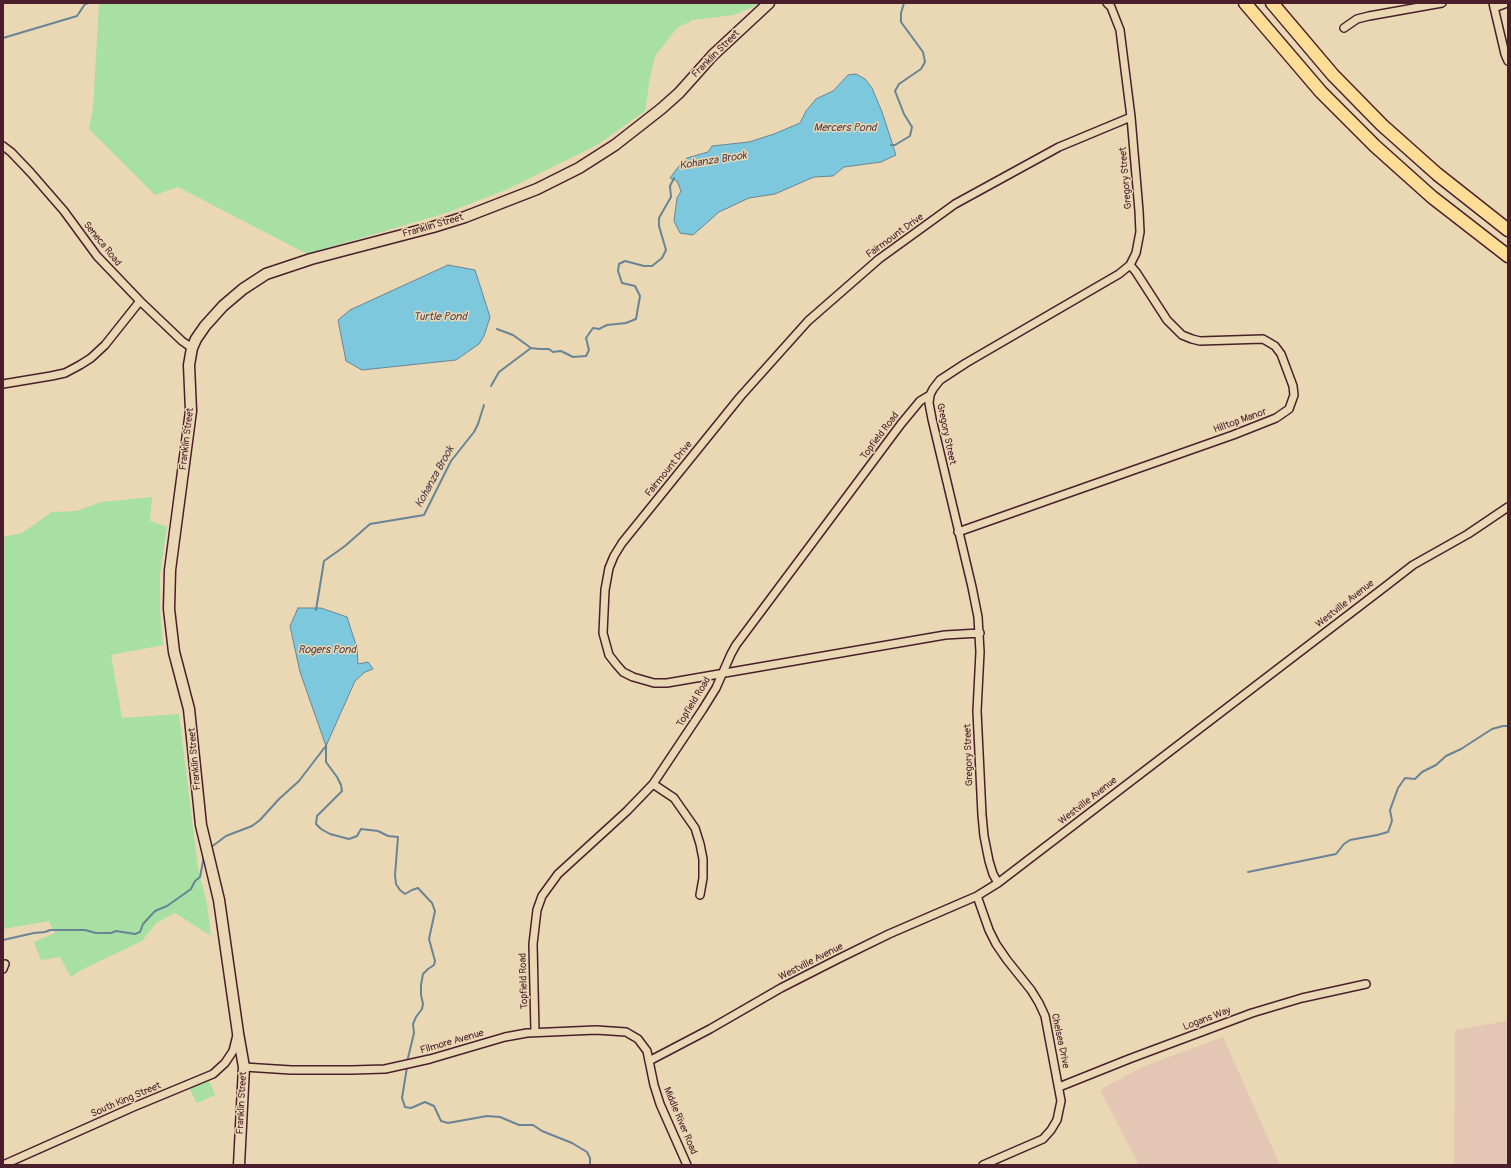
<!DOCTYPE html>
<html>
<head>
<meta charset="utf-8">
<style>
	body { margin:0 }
	#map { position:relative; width:1511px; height:1168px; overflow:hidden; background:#ead7b4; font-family:Pangolin,sans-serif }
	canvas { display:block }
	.frame { position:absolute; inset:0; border:4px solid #4a1f2b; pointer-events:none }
</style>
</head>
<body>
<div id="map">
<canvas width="1511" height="1168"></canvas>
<div class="frame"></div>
</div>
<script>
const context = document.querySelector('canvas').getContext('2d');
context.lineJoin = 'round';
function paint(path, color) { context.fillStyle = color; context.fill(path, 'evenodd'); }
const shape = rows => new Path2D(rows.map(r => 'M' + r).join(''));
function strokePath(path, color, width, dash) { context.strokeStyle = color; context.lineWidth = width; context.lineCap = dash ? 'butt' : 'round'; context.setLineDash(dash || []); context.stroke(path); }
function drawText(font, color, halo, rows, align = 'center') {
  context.font = font + ' Pangolin,sans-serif'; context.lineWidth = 3; context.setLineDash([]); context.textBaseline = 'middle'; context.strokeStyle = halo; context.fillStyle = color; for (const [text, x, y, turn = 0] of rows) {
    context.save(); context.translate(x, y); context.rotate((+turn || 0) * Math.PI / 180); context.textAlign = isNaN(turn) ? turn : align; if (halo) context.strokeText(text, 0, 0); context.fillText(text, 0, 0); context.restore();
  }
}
paint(shape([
	[1508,1021,1508,1165,1454,1165,1455,1030],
	[1223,1037,1280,1165,1139,1165,1100,1090,1142,1067]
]), '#e4c6b4');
paint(shape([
	[99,3,762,3,734,15,693,20,677,28,655,56,650,78,645,111,597,145,508,189,446,213,307,254,178,187,155,195,89,129,93,108],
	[152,497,150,521,167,527,160,574,160,611,163,645,111,655,122,718,179,714,198,869,207,904,211,936,175,913,156,923,142,941,81,970,71,977,60,957,41,960,34,942,55,933,49,921,3,929,3,537,22,533,52,512,77,511,101,502],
	[206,1073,215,1095,197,1103,185,1081]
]), '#a8dfa3');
const water = shape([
	[856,74,865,79,872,88,882,112,896,155,881,162,844,167,833,176,814,177,775,194,749,198,719,212,693,235,680,233,674,221,677,198,681,191,677,181,670,178,679,166,687,158,708,152,712,146,749,142,774,134,800,123,806,111,816,99,833,91,848,75,856,74],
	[448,265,475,270,490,317,484,336,479,344,456,360,362,370,346,361,338,320,350,310,448,265],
	[298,608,321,608,347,617,357,648,358,664,368,662,373,669,365,672,355,681,326,746,300,672,290,626,298,608]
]);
paint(water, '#7dc8dc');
strokePath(water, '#698495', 1);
strokePath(shape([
	[3,38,77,16,85,4,89,3],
	[891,145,895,145,910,136,912,127,904,114,895,91,899,84,921,69,925,62,923,52,901,22,901,13,904,3],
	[497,329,513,335,531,348,539,349,549,349,553,352,561,351,573,357,586,356,589,350,586,338,593,328,599,329,607,325,626,323,636,319,640,296,635,286,622,283,618,271,619,264,625,261,644,266,652,266,662,258,666,250,659,226,659,218,671,197,670,186,674,178],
	[491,386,499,372,531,348],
	[316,610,324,561,345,546,370,524,424,515,451,461,474,432,478,424,484,405],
	[326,744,326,762,337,777,341,785,342,791,317,816,316,824,321,829,330,834,349,839,357,836,361,829,378,831,388,836,398,837,395,875,396,884,400,890,405,894,412,890,418,888,432,903,435,911,429,939,435,961,434,965,428,969,423,974,421,985,421,995,423,1004,422,1009,416,1017,413,1024,414,1033,407,1062],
	[210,848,226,836,252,826,260,820,279,799,299,781,325,747],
	[1248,872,1336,854,1344,844,1350,840,1377,835,1388,832,1392,821,1390,810,1398,788,1405,778,1415,779,1422,772,1436,765,1446,756,1461,749,1492,729,1503,726,1508,726],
	[3,940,34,933,45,932,50,930,85,930,96,933,111,933,116,931,135,934,140,932,143,924,155,911,167,906,191,889,195,881,200,877,204,856],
	[407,1067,402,1098,405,1107,411,1108,425,1102,434,1106,441,1121,448,1123,487,1116,500,1117,519,1125,533,1125,542,1131,572,1143,587,1152,590,1158,590,1165]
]), '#698495', 2);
const street = shape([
	[1493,3,1505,54,1508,61],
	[1494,8,1507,3],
	[1344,28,1357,19,1369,16,1442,3],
	[3,146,11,152,31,173,64,211,97,256,140,301,182,341,192,348],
	[3,384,51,376,65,373,80,365,91,358,105,345,140,301],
	[958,532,1233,435,1276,418,1289,409,1294,395,1293,386,1281,354,1275,346,1263,339,1200,341,1192,339,1182,335,1167,320,1136,272,1130,265],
	[980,633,945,635,667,683,654,683,633,677,623,672,616,664,609,655,603,633,605,590,609,568,614,556,622,543,740,397,808,321,879,259,955,204,1059,147,1131,117],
	[653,784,674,798,695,828,700,844,703,859,703,878,700,895],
	[998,883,993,874,989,861,984,836,982,815,977,711,980,652,978,617,972,587,932,419,929,403,930,395,933,389,940,380,966,363,1119,274,1130,265,1136,253,1140,232,1139,211,1131,117,1120,30,1111,7,1107,3],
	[977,896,989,930,996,944,1007,960,1031,990,1039,1003,1045,1016,1061,1101,1057,1120,1051,1130,1043,1139,983,1165],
	[3,969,5,964],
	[535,1032,533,944,537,910,542,896,558,874,627,811,653,784,703,709,716,688,731,654,736,645,901,424,920,401,930,395],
	[649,1061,710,1029,781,988,838,959,889,934,977,896,998,883,1386,586,1413,565,1468,534,1508,507],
	[244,1067,291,1070,352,1070,385,1069,430,1059,505,1037,527,1033,596,1030,626,1032,638,1039,647,1051,654,1085,660,1104,687,1165],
	[1059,1087,1129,1059,1252,1013,1302,998,1366,984],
	[3,1165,131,1108,213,1074,225,1063,233,1051,237,1035]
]);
const secondary = shape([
	[239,1165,244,1067,238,1033,219,900,201,825,189,709,174,652,169,609,170,570,191,411,189,365,192,348,196,339,205,326,223,306,243,289,266,274,311,259,433,227,465,217,537,189,579,168,615,145,661,109,679,93,713,55,769,3]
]);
const highway = shape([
	[1245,3,1321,92,1375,146,1432,197,1508,256],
	[1272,3,1333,75,1382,125,1437,174,1508,230]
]);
strokePath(street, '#4a1f2b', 10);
strokePath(secondary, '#4a1f2b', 13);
strokePath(highway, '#4a1f2b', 15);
strokePath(street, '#ead7b4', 7);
strokePath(secondary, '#ead7b4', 10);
strokePath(highway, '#fedd96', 12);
drawText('10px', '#4a1f2b', '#ead7b4', [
	["Franklin Street",716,54,-45],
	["Gregory Street",1126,178,-95],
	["Franklin Street",433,226,-16],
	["Fairmount Drive",895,236,-36],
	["Seneca Road",102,244,51],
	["Hilltop Manor",1240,421,-20],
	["Gregory Street",946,434,78],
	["Topfield Road",880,436,-53],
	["Franklin Street",187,439,-83],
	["Fairmount Drive",669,469,-51],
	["Westville Avenue",1345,604,-38],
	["Topfield Road",694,702,-59],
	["Gregory Street",969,755,-92],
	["Franklin Street",195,759,-95],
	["Westville Avenue",1088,801,-38],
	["Westville Avenue",811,962,-27],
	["Topfield Road",524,981,-92],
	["Logans Way",1207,1019,-21],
	["Chelsea Drive",1060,1041,78],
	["Filmore Avenue",452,1042,-16],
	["South King Street",126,1100,-23],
	["Franklin Street",242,1103,-87],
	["Middle River Road",680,1121,67]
]);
drawText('italic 11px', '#54414e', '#ead7b4', [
	["Mercers Pond",845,128],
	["Kohanza Brook",713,161,-9],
	["Turtle Pond",440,317],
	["Kohanza Brook",435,477,-61],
	["Rogers Pond",327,650]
]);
</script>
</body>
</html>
